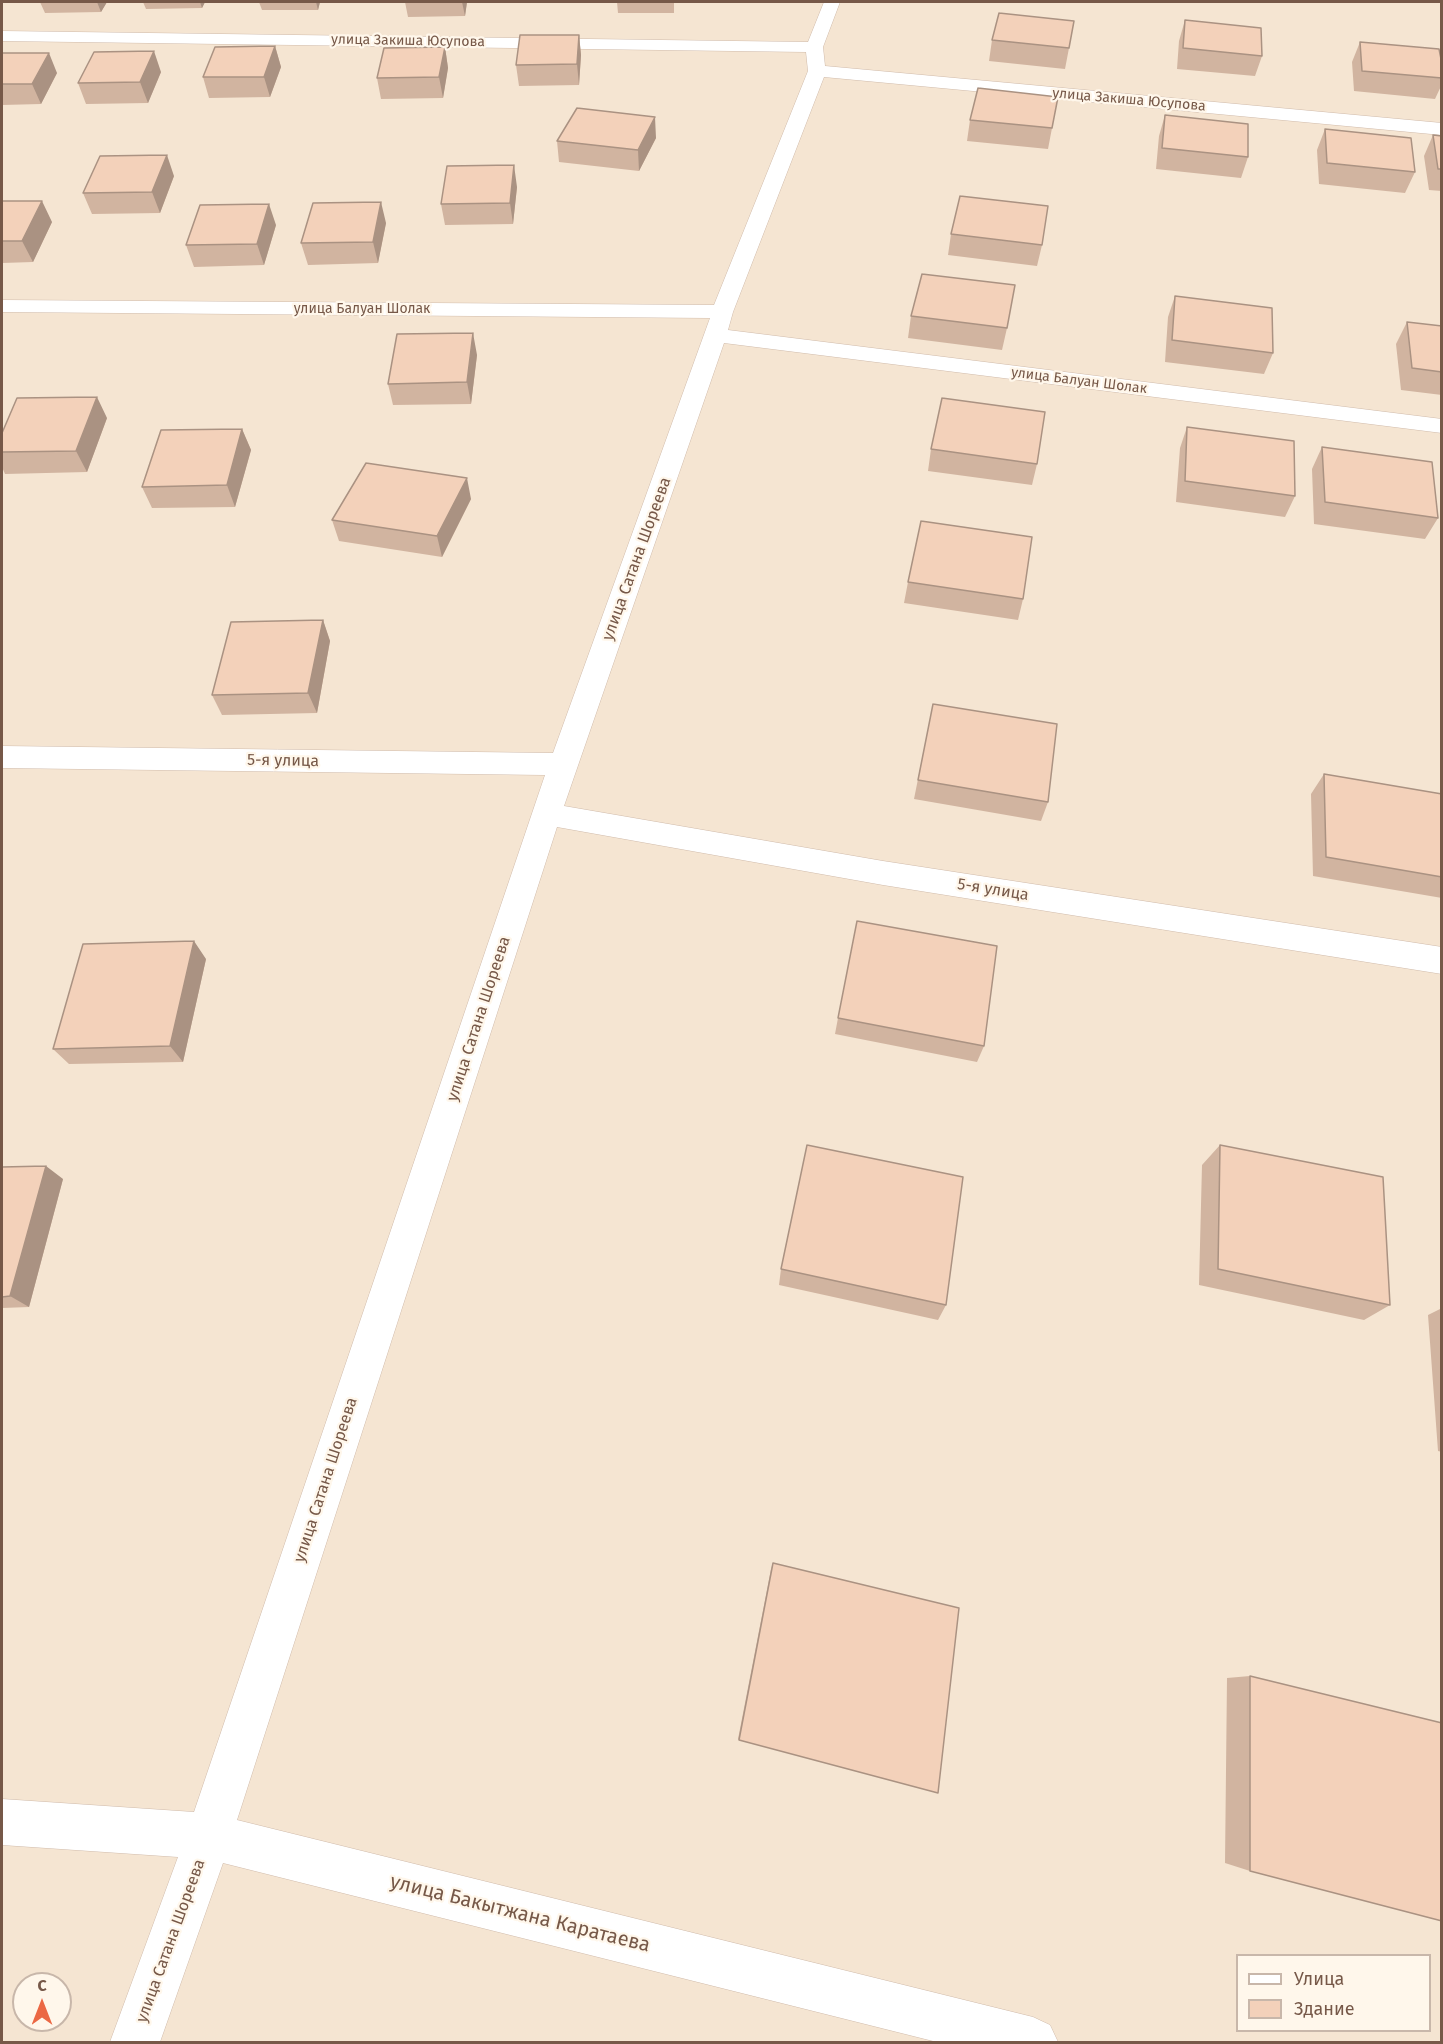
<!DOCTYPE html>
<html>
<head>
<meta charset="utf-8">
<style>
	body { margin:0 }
	#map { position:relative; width:1443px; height:2044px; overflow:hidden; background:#fdf3e4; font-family:"Fira Sans",sans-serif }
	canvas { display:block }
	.frame { position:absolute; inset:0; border:3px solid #765848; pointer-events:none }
	.legend { position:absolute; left:1236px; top:1954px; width:195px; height:78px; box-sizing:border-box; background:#fff7eb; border:2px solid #c8b7aa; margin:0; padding:8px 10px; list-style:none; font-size:18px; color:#765848 }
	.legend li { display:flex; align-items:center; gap:12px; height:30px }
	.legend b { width:30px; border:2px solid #c8b7aa }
	.north { position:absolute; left:12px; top:1972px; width:60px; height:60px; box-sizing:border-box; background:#fff7eb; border:2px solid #c8b7aa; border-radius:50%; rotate:0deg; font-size:16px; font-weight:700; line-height:24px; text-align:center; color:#765848 }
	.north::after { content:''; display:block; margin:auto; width:21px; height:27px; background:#eb6844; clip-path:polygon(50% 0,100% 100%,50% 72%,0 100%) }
</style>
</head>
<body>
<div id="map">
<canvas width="1443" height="2044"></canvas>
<div class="frame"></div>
<ul class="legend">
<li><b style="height:8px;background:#fff"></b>Улица</li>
<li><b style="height:16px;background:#f3d1ba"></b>Здание</li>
</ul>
<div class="north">С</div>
</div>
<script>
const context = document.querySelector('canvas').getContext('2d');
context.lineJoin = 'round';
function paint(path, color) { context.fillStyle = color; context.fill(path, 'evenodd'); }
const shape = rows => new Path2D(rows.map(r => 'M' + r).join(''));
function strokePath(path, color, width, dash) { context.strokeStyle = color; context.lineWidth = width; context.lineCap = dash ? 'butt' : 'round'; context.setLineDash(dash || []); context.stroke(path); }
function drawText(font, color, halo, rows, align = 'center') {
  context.font = font + ' "Fira Sans",sans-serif'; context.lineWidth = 4.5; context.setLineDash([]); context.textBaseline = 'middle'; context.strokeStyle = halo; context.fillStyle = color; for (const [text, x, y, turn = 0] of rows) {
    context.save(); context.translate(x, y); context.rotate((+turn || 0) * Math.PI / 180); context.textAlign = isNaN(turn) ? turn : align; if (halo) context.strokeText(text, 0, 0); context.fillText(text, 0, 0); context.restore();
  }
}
paint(shape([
	[2,2,1441,2,1441,2042,2,2042],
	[1238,1956,1430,1956,1430,2030,1238,2030],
	[24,1984,60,1984,60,2020,24,2020]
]), '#f5e5d2');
const minor = shape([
	[824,2,840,2,823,47,825,66,1442,123,1442,135,824,77,733,312,728,330,1442,419,1442,433,724,343,564,806,883,861,1442,947,1442,974,883,885,557,827,237,1820,1033,2017,1050,2025,1058,2042,937,2042,223,1863,160,2042,110,2042,178,1857,2,1845,2,1799,194,1812,545,775,2,768,2,746,553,753,710,318,2,312,2,300,714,305,808,71,806,52,2,41,2,31,808,42,824,2]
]);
strokePath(minor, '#d1bcac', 1);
paint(minor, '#fff');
paint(shape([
	[40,2,107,2,101,12,45,13],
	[143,2,205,2,202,8,146,9],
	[259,2,320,2,318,10,262,10],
	[405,2,467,2,465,16,408,17],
	[617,2,674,2,674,13,618,13],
	[1185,20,1262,56,1255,76,1177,69,1179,41],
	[579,35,581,55,579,85,519,86,516,65],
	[992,40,1069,48,1065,69,989,61],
	[1360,42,1442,64,1442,84,1435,99,1354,91,1352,62],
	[275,46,281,67,270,97,209,98,203,77],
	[445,47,448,68,443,98,381,99,377,78],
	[2,53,57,73,41,104,2,105],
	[161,72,148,103,86,104,78,83],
	[1165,115,1248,157,1241,178,1156,169,1159,136],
	[970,120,1052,128,1048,149,967,141],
	[1325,129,1415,172,1405,193,1319,184,1317,150],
	[1433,135,1442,136,1442,191,1429,190,1424,156],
	[656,138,639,171,559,162,557,141],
	[174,176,160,213,92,214,83,193],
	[517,187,513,224,445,225,441,204],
	[2,201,52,222,33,262,2,263],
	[386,223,378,263,308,265,301,243],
	[276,225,264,265,194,267,186,245],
	[951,234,1042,245,1037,266,948,255],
	[1175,296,1273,353,1264,374,1165,362,1168,317],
	[911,316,1007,328,1002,350,908,338],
	[1407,322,1442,326,1442,395,1401,390,1396,344],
	[477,355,471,404,393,405,388,384],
	[107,418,87,472,5,474,2,467,2,433],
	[1187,427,1295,496,1285,517,1176,502,1180,448],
	[242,429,251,450,235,507,152,508,142,487],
	[1322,447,1438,518,1425,539,1314,524,1312,469],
	[931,449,1037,464,1032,485,928,471],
	[471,499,442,557,339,541,332,520],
	[908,582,1023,599,1018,620,904,603],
	[323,620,330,641,317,713,222,715,212,695],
	[933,704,1048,802,1041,821,914,799],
	[1324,774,1442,794,1442,898,1313,876,1311,794],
	[206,959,183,1062,69,1064,53,1049],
	[838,1018,984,1046,977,1062,835,1034],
	[1220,1145,1390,1305,1364,1320,1199,1285,1202,1165],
	[2,1167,63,1179,29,1307,2,1308],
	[781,1269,946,1305,938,1320,779,1285],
	[1442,1308,1442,1452,1438,1451,1428,1315],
	[773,1563,739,1740,738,1739,771,1569],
	[1250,1676,1250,1871,1225,1863,1227,1678]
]), '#d1b4a0');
paint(shape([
	[97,2,107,2,101,12],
	[200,2,205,2,202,8],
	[316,2,320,2,318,10],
	[462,2,467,2,465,16],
	[579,35,581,55,579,85,577,64],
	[275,46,281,67,270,97,264,77],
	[445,47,448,68,443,98,439,77],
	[154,51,161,72,148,103,140,82],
	[49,53,57,73,41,104,32,84],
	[655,117,656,138,639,171,638,150],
	[167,155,174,176,160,213,152,192],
	[514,165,517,187,513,224,510,203],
	[42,201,52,222,33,262,22,241],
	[381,202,386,223,378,263,373,242],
	[269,204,276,225,264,265,257,244],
	[473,333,477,355,471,404,467,382],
	[97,397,107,418,87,472,76,451],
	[242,429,251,450,235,507,227,485],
	[467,478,471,499,442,557,437,536],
	[323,620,330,641,317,713,308,693],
	[194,941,206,959,183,1062,170,1046],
	[46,1166,63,1179,29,1307,10,1296]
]), '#aa9282');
const building = shape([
	[999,13,1074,21,1069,48,992,40,999,13],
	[1185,20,1261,28,1262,56,1183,48,1185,20],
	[520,35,579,35,577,64,516,65,520,35],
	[1360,42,1439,49,1442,64,1442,78,1362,71,1360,42],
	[275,46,264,77,203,77,215,47,275,46],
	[445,47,439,77,377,78,384,48,445,47],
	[154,51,140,82,78,83,94,52,154,51],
	[2,53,49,53,32,84,2,84,2,53],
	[978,88,1058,97,1052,128,970,120,978,88],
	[577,108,655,117,638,150,557,141,577,108],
	[1165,115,1248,124,1248,157,1162,148,1165,115],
	[1325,129,1411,138,1415,172,1327,163,1325,129],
	[1433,135,1442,136,1442,169,1438,169,1433,135],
	[167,155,152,192,83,193,100,156,167,155],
	[514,165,510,203,441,204,447,166,514,165],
	[960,196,1048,206,1042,245,951,234,960,196],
	[2,201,42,201,22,241,2,241,2,201],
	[381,202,373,242,301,243,313,203,381,202],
	[269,204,257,244,186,245,200,205,269,204],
	[922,274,1015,285,1007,328,911,316,922,274],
	[1175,296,1272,308,1273,353,1172,340,1175,296],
	[1407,322,1442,326,1442,372,1412,368,1407,322],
	[473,333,467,382,388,384,397,334,473,333],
	[97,397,76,451,2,452,2,433,17,398,97,397],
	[942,398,1045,412,1037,464,931,449,942,398],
	[1187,427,1294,441,1295,496,1185,481,1187,427],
	[242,429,227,485,142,487,161,430,242,429],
	[1322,447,1432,462,1438,518,1325,502,1322,447],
	[366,463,467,478,437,536,332,520,366,463],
	[921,521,1032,537,1023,599,908,582,921,521],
	[323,620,308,693,212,695,231,622,323,620],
	[933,704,1057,724,1048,802,918,780,933,704],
	[1324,774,1442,794,1442,877,1326,857,1324,774],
	[857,921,997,946,984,1046,838,1018,857,921],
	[194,941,170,1046,53,1049,83,944,194,941],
	[807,1145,963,1177,946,1305,781,1269,807,1145],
	[1220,1145,1383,1177,1390,1305,1218,1269,1220,1145],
	[46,1166,10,1296,2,1297,2,1167,46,1166],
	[773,1563,959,1608,938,1793,739,1740,773,1563],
	[1250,1676,1442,1723,1442,1921,1250,1871,1250,1676]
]);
paint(building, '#f3d1ba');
strokePath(building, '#aa9282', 1.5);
drawText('14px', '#765848', '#fff7eb', [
	["улица Закиша Юсупова",408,41,1],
	["улица Закиша Юсупова",1129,100,5],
	["улица Балуан Шолак",362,309],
	["улица Балуан Шолак",1079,381,7]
]);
drawText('16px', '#765848', '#fff7eb', [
	["улица Сатана Шореева",637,559,-70],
	["5-я улица",283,761,1],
	["5-я улица",993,890,9],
	["улица Сатана Шореева",479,1019,-72],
	["улица Сатана Шореева",326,1480,-72],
	["улица Сатана Шореева",171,1941,-70]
]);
drawText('20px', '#765848', '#fff7eb', [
	["улица Бакытжана Каратаева",520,1914,14]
]);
</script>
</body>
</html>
